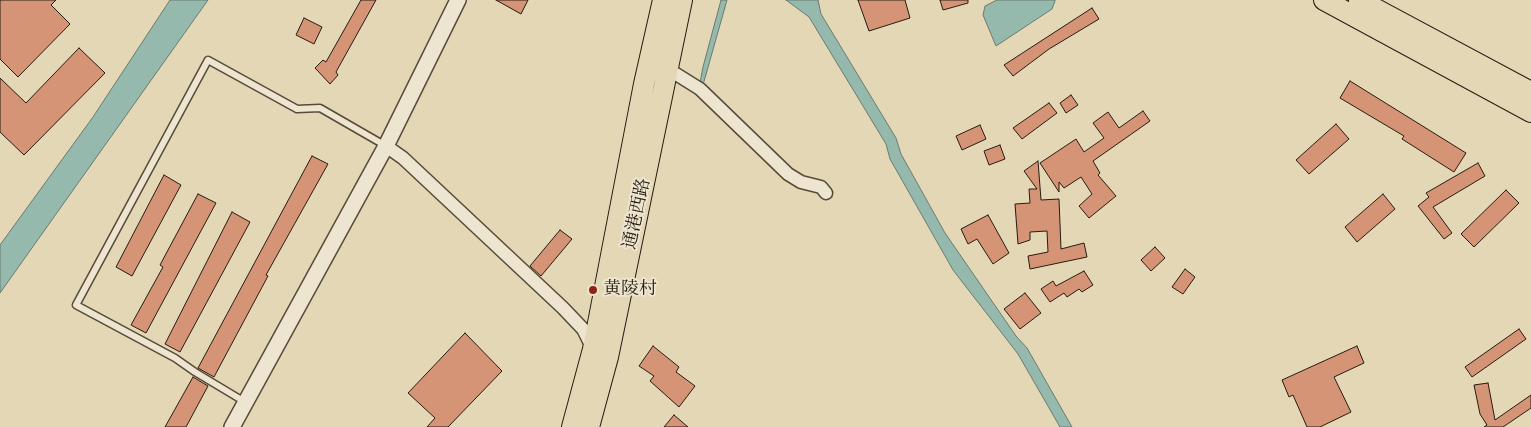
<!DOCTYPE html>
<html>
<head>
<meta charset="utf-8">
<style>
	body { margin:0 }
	canvas { display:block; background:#e4d7b5 }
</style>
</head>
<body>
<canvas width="1531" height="427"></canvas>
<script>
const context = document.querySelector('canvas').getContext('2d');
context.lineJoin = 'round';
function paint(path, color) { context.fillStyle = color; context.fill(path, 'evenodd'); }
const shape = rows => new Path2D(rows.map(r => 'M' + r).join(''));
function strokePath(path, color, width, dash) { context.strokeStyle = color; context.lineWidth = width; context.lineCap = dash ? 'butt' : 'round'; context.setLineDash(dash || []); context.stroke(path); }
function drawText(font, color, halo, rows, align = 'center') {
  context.font = font + ' "IM FELL Double Pica","Noto Serif SC",serif'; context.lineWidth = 4; context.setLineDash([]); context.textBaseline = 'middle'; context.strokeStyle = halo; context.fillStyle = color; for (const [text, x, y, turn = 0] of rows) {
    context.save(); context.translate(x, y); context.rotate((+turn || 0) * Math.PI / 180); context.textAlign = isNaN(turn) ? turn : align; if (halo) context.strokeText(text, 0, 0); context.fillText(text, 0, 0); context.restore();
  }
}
const water = shape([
	[170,0,208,0,0,293,0,245,93,117,170,0],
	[721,0,727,0,703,85,700,83,703,67,721,0],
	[786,0,818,0,821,14,896,138,901,154,945,233,1016,336,1027,348,1072,427,1060,427,1018,354,953,270,890,159,886,144,809,17,786,0],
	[997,0,1055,0,1055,1,1052,9,996,46,983,15,985,6,997,0]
]);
paint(water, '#95baad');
strokePath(water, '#697b6f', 1);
const building = shape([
	[0,0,56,0,51,5,70,24,18,77,0,59,0,0],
	[361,0,376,0,336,72,338,75,330,84,315,68,323,60,326,62,361,0],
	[496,0,528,0,521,14,496,0],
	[858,0,905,0,910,18,869,31,858,0],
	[940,0,968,0,968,3,943,10,940,0],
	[1092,8,1099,19,1049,49,1013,76,1004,65,1092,8],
	[304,18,322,27,314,44,296,35,304,18],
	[79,48,105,73,24,155,0,132,0,78,26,103,79,48],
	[1350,81,1466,153,1454,172,1402,139,1404,136,1340,98,1350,81],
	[1071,95,1078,105,1066,113,1060,103,1071,95],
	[1049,103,1057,113,1022,139,1013,128,1049,103],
	[1143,111,1150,121,1093,161,1100,173,1098,175,1116,196,1089,218,1079,206,1092,194,1081,177,1064,188,1059,182,1059,192,1040,163,1076,139,1084,152,1104,138,1093,123,1108,112,1119,128,1143,111],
	[1336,124,1349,139,1309,174,1296,160,1336,124],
	[980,125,986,139,962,150,956,136,980,125],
	[1000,145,1005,159,989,165,984,151,1000,145],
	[312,156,328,164,266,275,268,276,214,377,198,368,312,156],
	[1038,161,1041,200,1059,199,1061,249,1084,243,1087,257,1030,269,1028,256,1048,252,1047,231,1030,232,1030,240,1018,244,1015,204,1030,203,1029,189,1037,189,1024,171,1038,161],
	[1478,163,1485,176,1433,207,1452,233,1444,239,1418,206,1429,197,1426,193,1478,163],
	[164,175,181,185,132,276,116,267,164,175],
	[1506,190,1519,203,1474,247,1461,234,1506,190],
	[198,194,216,203,146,333,131,325,163,267,160,265,198,194],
	[1383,194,1395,209,1357,242,1345,227,1383,194],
	[232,212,250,222,180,352,165,344,232,212],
	[988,215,1009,253,993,264,977,239,968,244,961,229,988,215],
	[560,230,572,239,541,276,530,266,560,230],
	[1155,247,1165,258,1151,271,1141,260,1155,247],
	[1185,269,1195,277,1183,294,1172,287,1185,269],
	[1084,271,1093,285,1082,292,1079,289,1067,297,1064,293,1050,302,1041,289,1053,281,1056,286,1084,271],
	[1025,293,1041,313,1020,329,1004,309,1025,293],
	[1519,329,1526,339,1472,377,1465,367,1519,329],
	[465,333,502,371,448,427,427,427,435,418,408,393,465,333],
	[653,346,679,367,676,372,695,386,679,407,650,381,654,376,639,366,653,346],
	[1357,346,1364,363,1334,377,1351,412,1320,427,1307,427,1293,395,1289,397,1282,380,1357,346],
	[193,377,208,386,186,427,165,427,193,377],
	[1488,383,1495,420,1531,395,1531,408,1503,427,1484,427,1487,425,1480,414,1474,385,1488,383],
	[674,415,688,427,664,427,674,415]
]);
paint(building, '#d69476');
strokePath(building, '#261c11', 1);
const service = shape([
	[245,402,195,372,175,358,76,305,208,60,297,109,320,108,386,146]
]);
const minor = shape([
	[668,69,700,89,788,174,801,182,821,187,826,193],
	[386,146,403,158,563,308,583,329,593,349]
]);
const tertiary = shape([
	[232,427,386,146,458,0]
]);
const trunk = shape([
	[1324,0,1531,112],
	[1359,0,1531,92],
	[572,427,593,349,644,84,663,0],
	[589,427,608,357,682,0]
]);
strokePath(service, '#564b3a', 9);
strokePath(minor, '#564b3a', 15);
strokePath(tertiary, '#564b3a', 18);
strokePath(trunk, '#261c11', 22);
strokePath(service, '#ede5cf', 6);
strokePath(minor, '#ede5cf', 12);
strokePath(tertiary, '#ede5cf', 15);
strokePath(trunk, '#e4d7b5', 20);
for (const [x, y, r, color] of [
	[593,290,5,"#8f2418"]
]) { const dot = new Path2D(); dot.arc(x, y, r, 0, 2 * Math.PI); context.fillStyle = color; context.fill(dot); strokePath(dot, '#ede5cf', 2); }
drawText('18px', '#261c11', '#ede5cf', [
	["通港西路",638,214,-78]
]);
drawText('18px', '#261c11', '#ede5cf', [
	["黄陵村",603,290]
], 'left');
</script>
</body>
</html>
